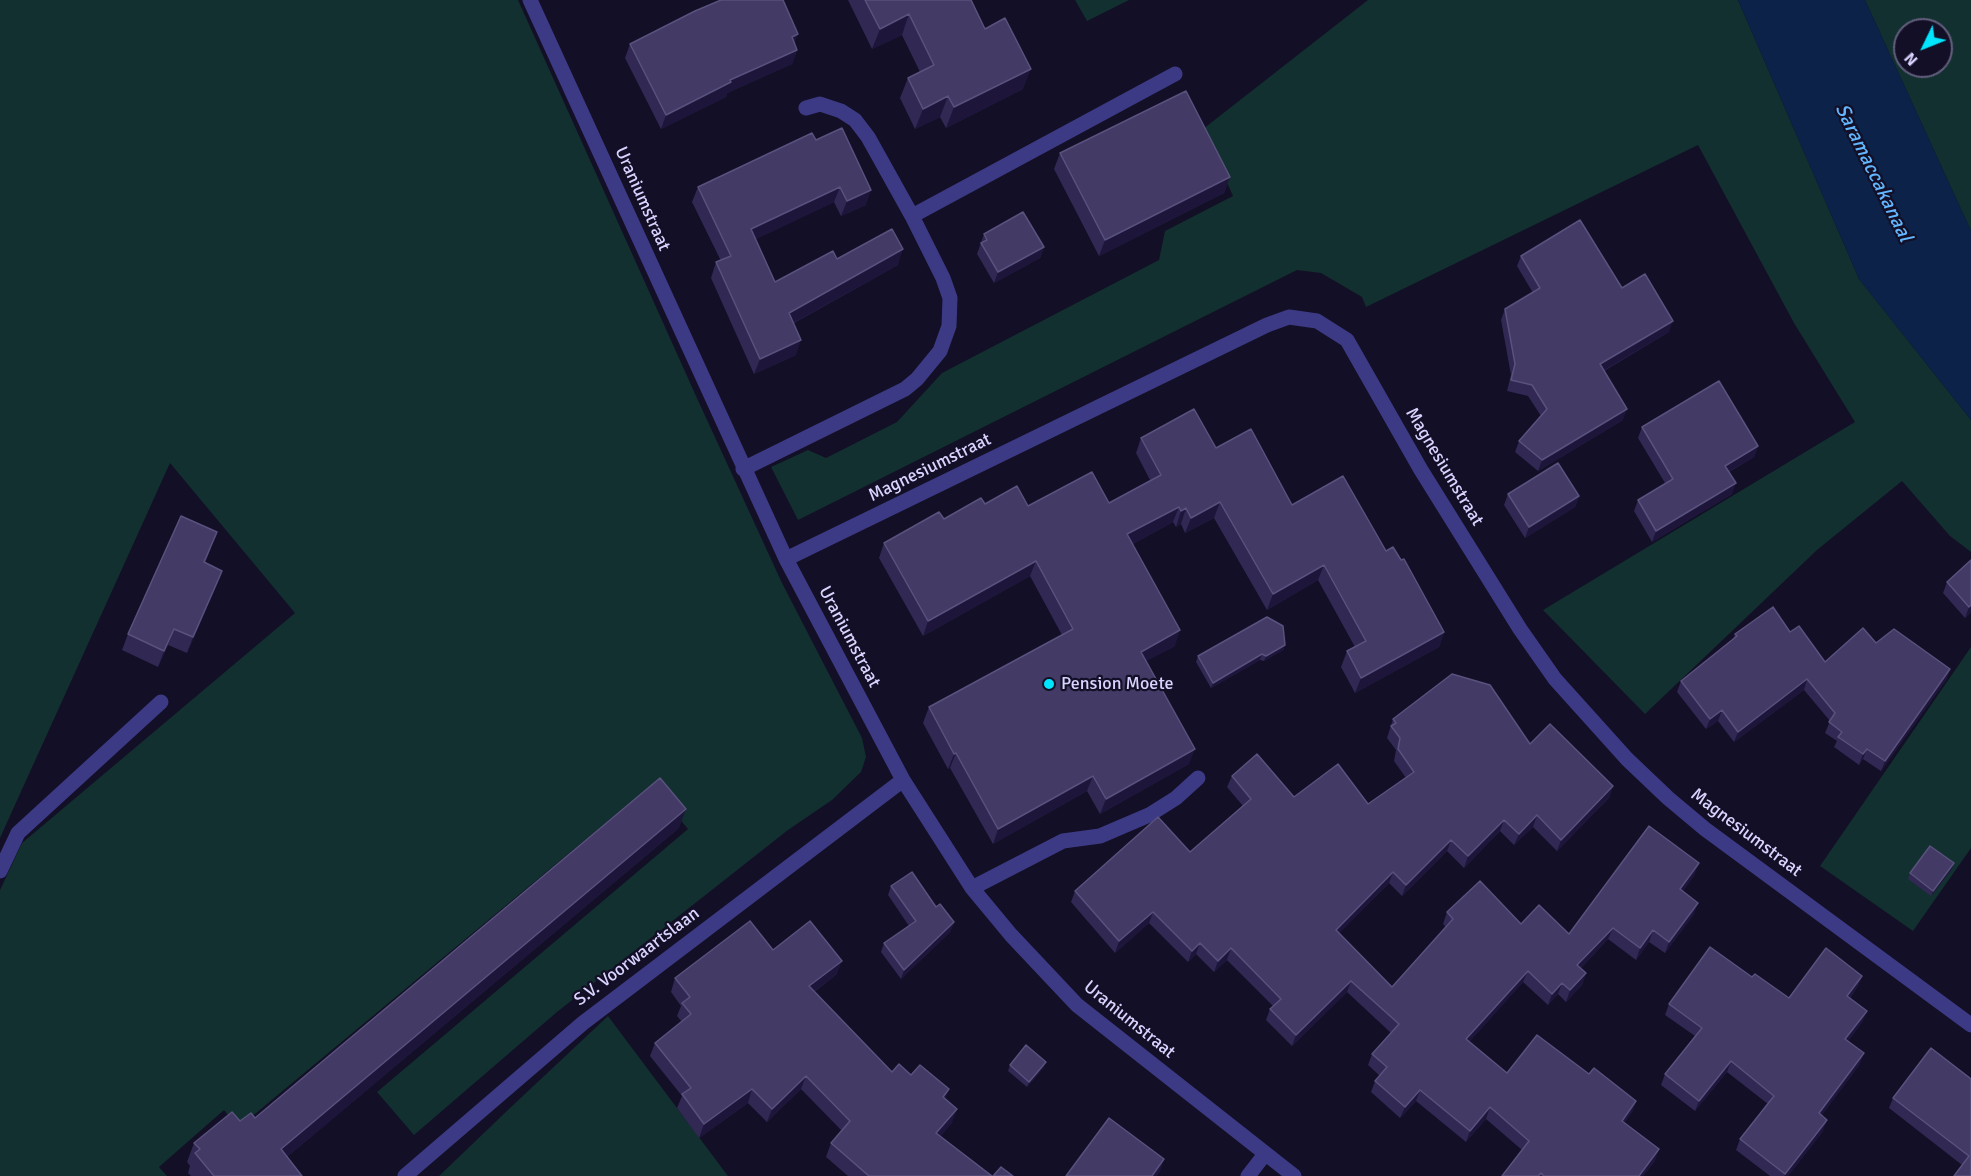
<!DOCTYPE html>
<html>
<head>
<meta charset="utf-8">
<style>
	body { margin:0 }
	#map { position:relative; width:1971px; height:1176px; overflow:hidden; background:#130f26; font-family:Signika,sans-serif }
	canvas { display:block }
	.north { position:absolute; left:1893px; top:18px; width:60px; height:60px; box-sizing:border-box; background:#130f26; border:2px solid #625e7d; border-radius:50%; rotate:227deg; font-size:16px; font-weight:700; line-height:24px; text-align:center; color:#d9d4ff }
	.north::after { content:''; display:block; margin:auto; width:21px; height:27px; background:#00e5ff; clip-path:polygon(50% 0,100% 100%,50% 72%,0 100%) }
</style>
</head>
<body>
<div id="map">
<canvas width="1971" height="1176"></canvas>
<div class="north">N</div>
</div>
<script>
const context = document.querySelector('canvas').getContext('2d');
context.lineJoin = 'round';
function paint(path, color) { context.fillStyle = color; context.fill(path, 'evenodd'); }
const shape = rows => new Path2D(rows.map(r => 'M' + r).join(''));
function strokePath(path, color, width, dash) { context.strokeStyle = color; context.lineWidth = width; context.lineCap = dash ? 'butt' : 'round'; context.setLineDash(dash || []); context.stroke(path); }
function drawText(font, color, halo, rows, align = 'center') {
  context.font = font + ' Signika,sans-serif'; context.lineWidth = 4.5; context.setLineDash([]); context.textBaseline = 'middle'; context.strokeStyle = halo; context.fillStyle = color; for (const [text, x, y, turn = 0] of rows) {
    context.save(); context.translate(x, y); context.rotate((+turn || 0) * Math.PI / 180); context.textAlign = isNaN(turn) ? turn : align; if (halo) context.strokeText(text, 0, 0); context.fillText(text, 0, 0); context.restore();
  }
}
paint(shape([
	[0,0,518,0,696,396,782,583,862,738,866,757,861,772,832,800,788,830,557,1012,414,1135,377,1092,688,829,651,785,238,1128,224,1110,159,1167,167,1176,0,1176,0,890,22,843,295,613,170,463,0,838],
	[1075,0,1129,0,1087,21],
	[1368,0,1738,0,1859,279,1971,420,1971,552,1950,536,1902,481,1817,550,1645,714,1543,610,1855,422,1794,323,1698,145,1366,307,1362,297,1321,273,1297,270,798,520,771,467,808,450,826,458,897,422,942,373,1159,260,1165,231,1233,196,1203,129],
	[1865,0,1971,0,1971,231],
	[1905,30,1941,30,1941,66,1905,66],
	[1971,647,1971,848,1913,931,1820,866],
	[608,1016,728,1176,439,1176,510,1108]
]), '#12302f');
paint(shape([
	[1738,0,1865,0,1971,231,1971,420,1859,279]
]), '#0c2248');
strokePath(shape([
	[530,0,786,559,903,780,972,888,1011,935,1077,1005,1294,1176],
	[912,216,1175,74],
	[743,469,905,389,917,379,940,351,949,326,950,298,943,278,912,216,868,137,855,120,841,111,820,104,806,108],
	[786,559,1267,325,1289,317,1317,321,1347,340,1421,470,1520,629,1555,679,1627,759,1668,798,1705,829,1971,1025],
	[0,871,18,833,161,702],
	[972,888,1063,841,1100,836,1149,815,1176,798,1198,778],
	[405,1176,583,1023,903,780],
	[1248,1176,1265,1154]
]), '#3d3a85', 15);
paint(shape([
	[848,0,971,0,985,29,1023,89,946,128,940,117,915,129,900,98,908,78,920,72,902,35,872,49],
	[630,44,795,44,797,50,792,64,727,93,726,97,661,129,625,58],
	[816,140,866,205,841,216,834,202,756,239,775,282,837,259,898,265,794,323,796,355,754,374,711,278,716,262,721,261,692,202,698,187],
	[1060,153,1230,177,1224,193,1099,256,1054,169],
	[984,234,1044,247,1040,258,994,283,977,254],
	[1521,256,1622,288,1669,332,1604,371,1623,420,1538,471,1515,452,1519,441,1541,416,1528,396,1507,391,1511,375,1501,320,1505,309,1533,293,1517,266],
	[1642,427,1758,446,1754,457,1729,472,1732,494,1652,542,1634,511,1638,500,1665,483,1638,438],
	[1141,438,1216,448,1292,505,1386,551,1444,632,1439,647,1355,693,1341,667,1347,651,1355,647,1318,580,1267,610,1214,518,1185,533,1181,524,1176,527,1173,522,1133,544,1175,646,1146,661,1189,764,1100,814,1087,791,993,844,950,768,948,769,923,723,929,707,1062,635,1030,576,923,636,879,558,884,543,985,504,1028,506,1109,503,1150,480,1136,453],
	[1508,494,1579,496,1575,507,1525,538,1504,505],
	[211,548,205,563,222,571,216,587,187,653,168,645,158,667,122,650,128,634],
	[1971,560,1971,612,1965,618,1943,593,1947,582],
	[1790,632,1825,662,1876,643,1950,669,1946,680,1881,771,1863,759,1859,765,1834,747,1837,741,1825,733,1830,721,1804,690,1734,742,1718,721,1706,729,1677,692,1681,681,1733,639,1735,634],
	[1285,645,1283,650,1264,661,1260,660,1211,688,1196,662,1198,656],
	[1393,719,1530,744,1613,786,1609,798,1557,851,1533,827,1514,845,1500,831,1464,868,1447,851,1402,896,1389,883,1339,933,1392,987,1446,927,1443,924,1447,912,1521,924,1569,934,1695,874,1683,891,1694,914,1665,953,1649,942,1636,960,1608,939,1581,968,1586,973,1582,985,1566,1002,1558,994,1548,1005,1523,982,1469,1042,1507,1073,1589,1074,1636,1101,1632,1112,1624,1123,1655,1161,1643,1176,1502,1176,1522,1150,1486,1119,1466,1142,1416,1101,1400,1118,1371,1092,1375,1081,1380,1076,1368,1065,1372,1054,1391,1033,1347,992,1292,1046,1266,1020,1270,1009,1273,1006,1227,960,1214,972,1196,954,1188,962,1149,923,1115,953,1071,902,1075,891,1190,852,1243,806,1227,787,1232,776,1294,797,1368,804,1406,778,1394,761,1396,750,1387,738],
	[679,828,287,1157,302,1176,191,1176,188,1173,190,1166,187,1162,194,1143,240,1121,255,1118],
	[1952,869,1931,896,1908,879,1910,873],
	[891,886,936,907,954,922,950,932,901,979,881,952,884,943,909,926,888,895],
	[773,950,837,974,814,992,892,1072,911,1075,945,1099,952,1123,940,1136,992,1176,848,1176,826,1157,831,1143,842,1131,801,1089,767,1122,748,1103,699,1138,677,1108,682,1096,650,1056,655,1043,682,1022,677,1016,681,1006,671,992,675,978],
	[1862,976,1858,986,1850,998,1863,1021,1848,1041,1860,1064,1821,1116,1823,1131,1788,1176,1770,1176,1736,1150,1740,1139,1768,1104,1727,1072,1695,1111,1661,1085,1665,1074,1695,1036,1665,1015,1669,1004,1752,977,1789,998],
	[1010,1065,1044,1067,1027,1087,1008,1071],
	[1971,1079,1971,1176,1962,1165,1889,1108,1893,1098]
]), '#312854');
paint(shape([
	[909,14,902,35,872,49,880,29],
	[798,34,793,48,792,37],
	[797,50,792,64,727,93,726,97,661,129,666,115,730,80],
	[1031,69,1023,89,946,128,954,107],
	[948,96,940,117,915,129,923,109],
	[1230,177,1224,193,1099,256,1105,240],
	[840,187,834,202,746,244,751,229],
	[871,190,866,205,841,216,847,201],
	[1044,247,1040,258,994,283,998,272],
	[903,249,898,265,784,328,789,313],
	[1673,321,1669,332,1596,375,1600,364],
	[801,340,796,355,754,374,760,359],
	[1627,409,1623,420,1538,471,1542,460],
	[1758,446,1754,457,1721,476,1725,466],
	[1736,483,1732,494,1652,542,1656,531],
	[1579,496,1575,507,1525,538,1529,527],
	[1220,502,1214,518,1185,533,1191,518],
	[1179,507,1173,522,1122,550,1127,534],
	[1186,508,1181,524,1176,527,1181,511],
	[1036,561,1030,576,923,636,928,621],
	[1324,565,1318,580,1267,610,1273,594],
	[222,571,216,587,187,653,193,637],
	[1971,605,1971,612,1965,618,1969,607],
	[174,629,168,645,158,667,164,651],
	[1180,630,1175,646,1135,667,1141,652],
	[1444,632,1439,647,1355,693,1361,678],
	[1285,645,1283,650,1264,661,1266,656],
	[1262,654,1260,660,1211,688,1213,683],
	[1950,669,1946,680,1881,771,1885,761],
	[1807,679,1804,690,1734,742,1738,732],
	[1722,710,1718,721,1706,729,1710,719],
	[1195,749,1189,764,1100,814,1106,799],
	[1867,749,1863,759,1859,765,1863,754],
	[956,753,950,768,948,769,954,754],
	[1093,776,1087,791,993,844,998,829],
	[1613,786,1609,798,1557,851,1561,840],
	[686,809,679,828,273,1169,281,1149],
	[1537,815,1533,827,1514,845,1519,834],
	[1504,820,1500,831,1464,868,1468,856],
	[1451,840,1447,851,1402,896,1406,885],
	[1699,863,1695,874,1676,901,1680,889],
	[1954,863,1952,869,1931,896,1933,891],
	[1393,872,1389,883,1332,941,1336,930],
	[1698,903,1694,914,1665,953,1669,942],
	[1153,912,1149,923,1115,953,1119,941],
	[954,922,950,932,901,979,904,970],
	[1613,928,1608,939,1573,976,1577,965],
	[1653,930,1649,942,1636,960,1640,948],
	[1200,943,1196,954,1188,962,1192,951],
	[1231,948,1227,960,1214,972,1218,961],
	[842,961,837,974,804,999,809,986],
	[1528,971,1523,982,1462,1050,1466,1039],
	[1586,973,1582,985,1566,1002,1570,990],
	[1862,976,1858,986,1843,1007,1847,996],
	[1351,981,1347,992,1292,1046,1296,1035],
	[1562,983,1558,994,1548,1005,1552,994],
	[1867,1011,1863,1021,1841,1050,1845,1039],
	[1864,1053,1860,1064,1815,1124,1819,1113],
	[1731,1061,1727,1072,1695,1111,1699,1101],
	[1046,1062,1044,1067,1027,1087,1029,1082],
	[806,1076,801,1089,767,1122,772,1109],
	[752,1089,748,1103,699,1138,704,1124],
	[949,1089,944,1103,943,1097],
	[1420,1090,1416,1101,1400,1118,1405,1107],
	[1636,1101,1632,1112,1617,1132,1622,1121],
	[1490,1107,1486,1119,1466,1142,1470,1131],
	[957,1109,952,1123,932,1147,936,1133],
	[1827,1120,1823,1131,1788,1176,1784,1176],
	[1659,1149,1655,1161,1643,1176,1639,1176],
	[1164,1159,1160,1172,1157,1176,1152,1176]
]), '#1d163a');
const building = shape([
	[721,0,783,0,798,34,792,37,797,50,730,80,731,82,666,115,630,44,695,11,721,0],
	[865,0,971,0,985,29,1005,18,1031,69,954,107,948,96,923,109,908,78,934,65,909,14,880,29,865,0],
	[1186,91,1230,177,1105,240,1060,153,1186,91],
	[842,128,871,190,847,201,840,187,751,229,775,282,833,251,837,259,892,229,903,249,789,313,801,340,760,359,716,262,731,256,698,187,812,133,816,140,842,128],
	[1023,212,1044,247,998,272,981,243,987,240,984,234,1023,212],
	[1580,220,1622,288,1645,274,1673,321,1600,364,1627,409,1542,460,1519,441,1547,409,1532,385,1511,380,1515,364,1505,309,1540,288,1521,256,1580,220],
	[1719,381,1758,446,1725,466,1736,483,1656,531,1638,500,1673,479,1642,427,1719,381],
	[1194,409,1216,448,1251,429,1292,505,1343,476,1386,551,1393,547,1401,560,1404,559,1444,632,1361,678,1347,651,1366,641,1324,565,1273,594,1220,502,1191,518,1186,508,1181,511,1179,507,1127,534,1180,630,1141,652,1195,749,1106,799,1093,776,998,829,956,753,954,754,929,707,1073,629,1036,561,928,621,884,543,939,512,944,519,981,498,985,504,1017,486,1028,506,1092,472,1109,503,1161,475,1141,438,1194,409],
	[1558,463,1579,496,1529,527,1508,494,1558,463],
	[181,516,217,532,204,562,222,571,193,637,174,629,164,651,128,634,181,516],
	[1971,560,1971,605,1969,607,1947,582,1971,560],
	[1773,607,1790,632,1799,626,1825,662,1863,628,1876,643,1894,629,1950,669,1885,761,1867,749,1863,754,1838,737,1842,732,1829,722,1835,713,1807,679,1738,732,1722,710,1710,719,1681,681,1737,636,1735,634,1773,607],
	[1267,617,1283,626,1285,645,1266,656,1262,654,1213,683,1198,656,1267,617],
	[1452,674,1490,685,1530,744,1550,724,1613,786,1561,840,1537,815,1519,834,1504,820,1468,856,1451,840,1406,885,1393,872,1336,930,1392,987,1453,919,1447,912,1480,881,1521,924,1539,905,1569,934,1649,826,1699,863,1680,889,1698,903,1669,942,1653,930,1640,948,1613,928,1577,965,1586,973,1570,990,1562,983,1552,994,1528,971,1466,1039,1507,1073,1537,1035,1589,1074,1594,1068,1636,1101,1622,1121,1659,1149,1639,1176,1544,1176,1541,1173,1538,1176,1502,1176,1529,1141,1490,1107,1470,1131,1420,1090,1405,1107,1375,1081,1387,1067,1372,1054,1399,1024,1351,981,1296,1035,1270,1009,1281,999,1231,948,1218,961,1200,943,1192,951,1153,912,1119,941,1075,891,1158,817,1190,852,1251,799,1232,776,1257,754,1294,797,1338,764,1368,804,1414,772,1398,749,1400,738,1391,726,1396,723,1393,719,1452,674],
	[660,778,686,809,281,1149,302,1176,214,1176,195,1153,200,1149,194,1143,232,1112,240,1121,251,1113,255,1118,660,778],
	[1930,846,1954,863,1933,891,1910,873,1930,846],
	[912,872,936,907,940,904,954,922,904,970,884,943,916,921,891,886,912,872],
	[750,921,773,950,810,921,842,961,809,986,892,1072,899,1064,911,1075,920,1065,949,1089,943,1097,957,1109,936,1133,992,1176,869,1176,831,1143,850,1121,806,1076,772,1109,752,1089,704,1124,682,1094,691,1088,655,1043,691,1014,682,1003,690,997,675,978,750,921],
	[1710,947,1752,977,1755,974,1789,998,1826,948,1862,976,1847,996,1867,1011,1845,1039,1864,1053,1819,1113,1827,1120,1785,1174,1740,1139,1774,1096,1731,1061,1699,1101,1665,1074,1702,1028,1669,1004,1710,947],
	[1026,1045,1046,1062,1029,1082,1010,1065,1026,1045],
	[1931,1048,1971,1079,1971,1176,1954,1176,1969,1156,1893,1098,1931,1048],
	[1109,1118,1164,1159,1152,1176,1066,1176,1109,1118],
	[1001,1167,1013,1176,993,1176,1001,1167]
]);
paint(building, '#433a66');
strokePath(building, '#5a527e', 1.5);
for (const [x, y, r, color] of [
	[1049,684,6,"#00e5ff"]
]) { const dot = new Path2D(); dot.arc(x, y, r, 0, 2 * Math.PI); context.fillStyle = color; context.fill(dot); strokePath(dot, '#130f26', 2); }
drawText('18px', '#d9d4ff', '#130f26', [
	["Uraniumstraat",642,199,66],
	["Magnesiumstraat",1444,467,59],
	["Magnesiumstraat",930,468,-26],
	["Uraniumstraat",849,637,62],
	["Magnesiumstraat",1746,833,37],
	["S.V. Voorwaartslaan",637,957,-37],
	["Uraniumstraat",1129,1020,39]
]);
drawText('18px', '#d9d4ff', '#130f26', [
	["Pension Moete",1061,684]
], 'left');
drawText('italic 20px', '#62b6ff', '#130f26', [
	["Saramaccakanaal",1873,173,64]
]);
</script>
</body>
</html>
